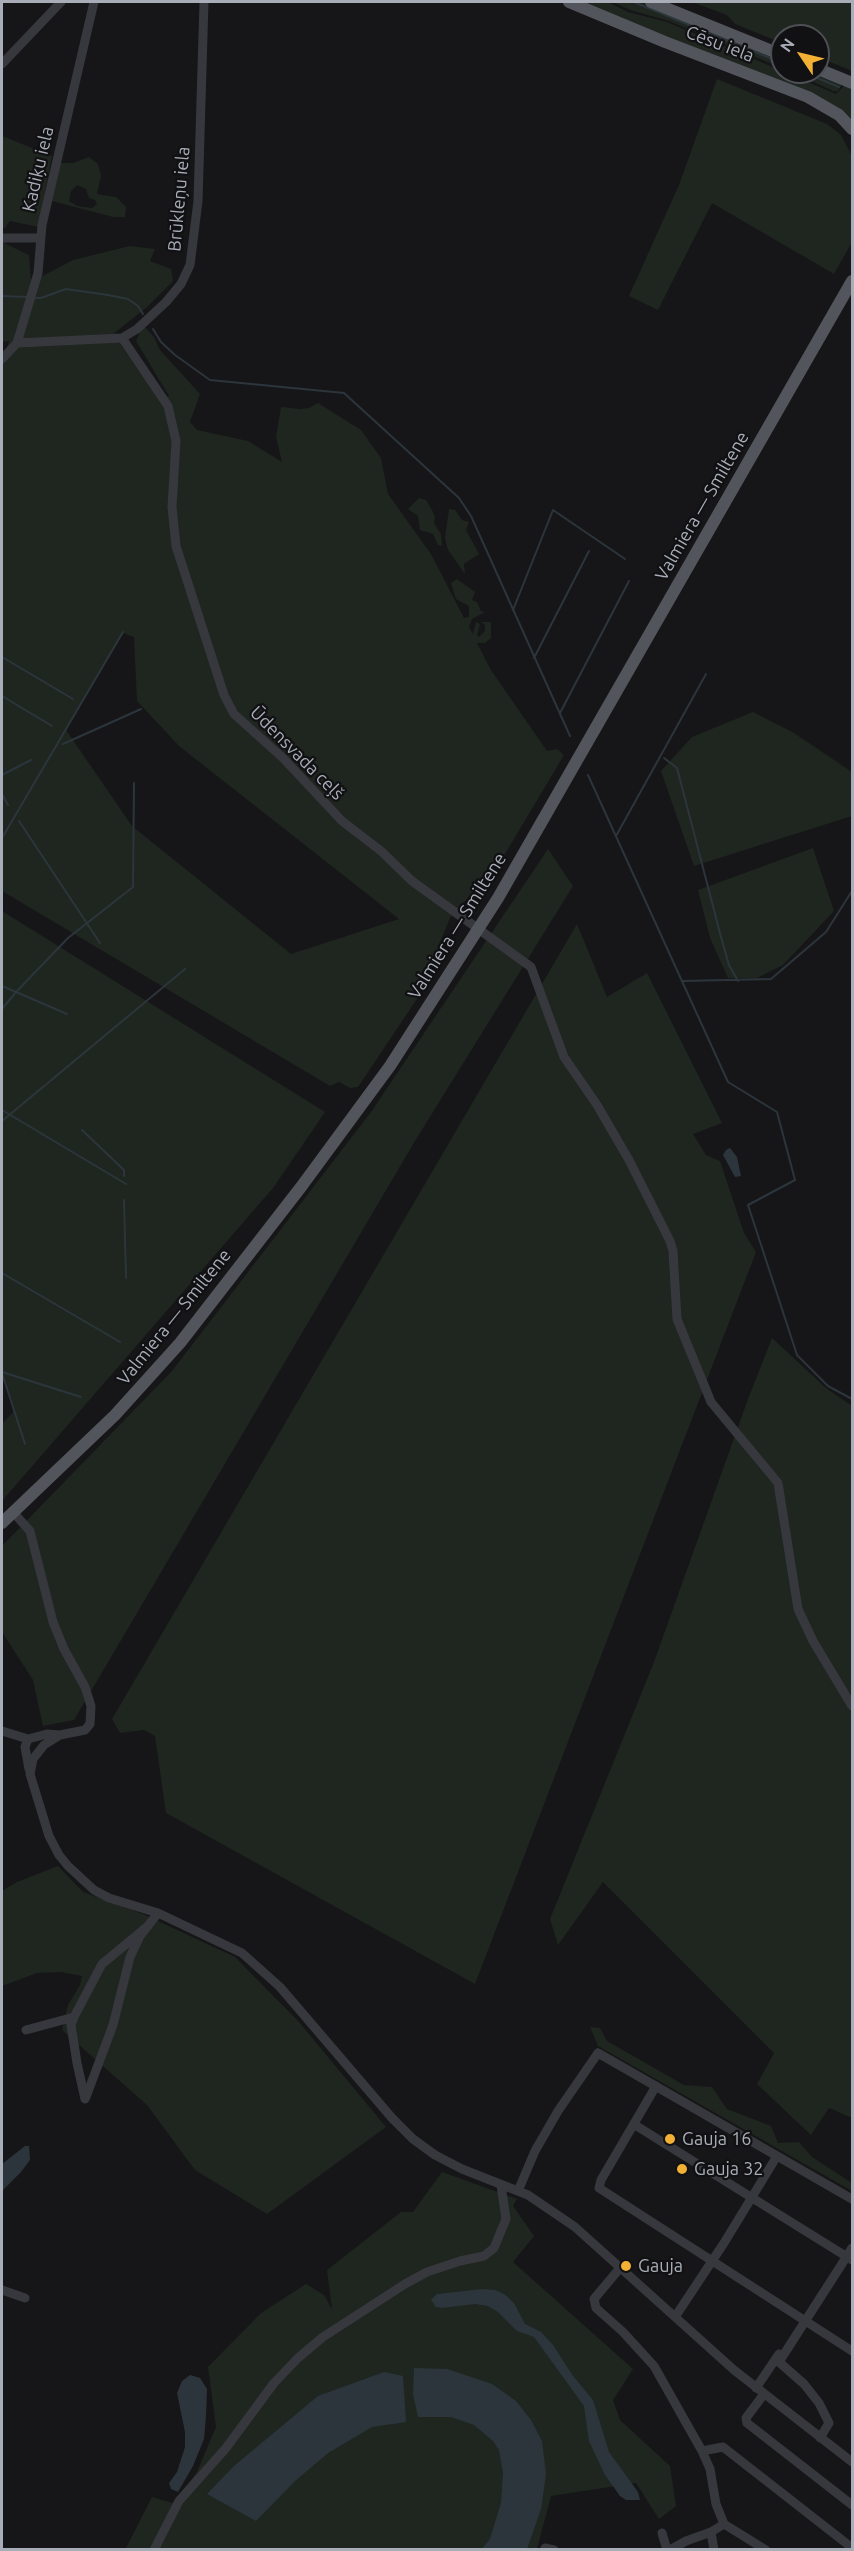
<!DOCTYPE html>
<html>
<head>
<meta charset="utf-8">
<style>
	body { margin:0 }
	#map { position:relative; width:854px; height:2551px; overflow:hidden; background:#161618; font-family:Ubuntu,sans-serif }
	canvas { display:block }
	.frame { position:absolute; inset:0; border:3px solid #a8adb8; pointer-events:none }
	.north { position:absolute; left:770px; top:24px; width:60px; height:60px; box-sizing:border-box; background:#111113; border:2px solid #4d4f55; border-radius:50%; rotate:305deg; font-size:16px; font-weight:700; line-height:24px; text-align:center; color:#a8adb8 }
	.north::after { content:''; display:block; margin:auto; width:21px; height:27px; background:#f2b134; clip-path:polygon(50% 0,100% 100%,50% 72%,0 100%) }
</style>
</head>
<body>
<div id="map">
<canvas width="854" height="2551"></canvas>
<div class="frame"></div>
<div class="north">N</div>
</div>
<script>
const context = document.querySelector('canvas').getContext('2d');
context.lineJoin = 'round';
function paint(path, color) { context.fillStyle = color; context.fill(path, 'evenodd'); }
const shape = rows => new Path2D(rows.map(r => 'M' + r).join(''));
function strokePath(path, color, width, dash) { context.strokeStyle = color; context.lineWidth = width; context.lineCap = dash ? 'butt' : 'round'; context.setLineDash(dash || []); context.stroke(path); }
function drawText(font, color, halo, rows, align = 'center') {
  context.font = font + ' Ubuntu,sans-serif'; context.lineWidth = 4.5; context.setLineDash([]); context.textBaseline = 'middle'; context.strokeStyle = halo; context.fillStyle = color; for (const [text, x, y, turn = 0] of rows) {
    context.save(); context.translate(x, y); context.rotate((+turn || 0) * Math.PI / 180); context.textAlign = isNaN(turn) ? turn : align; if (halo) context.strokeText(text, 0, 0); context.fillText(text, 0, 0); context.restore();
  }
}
paint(shape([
	[581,2,608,2,628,12,667,22,836,94,845,85,852,88,852,122],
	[613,2,641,2,782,60,782,68,669,21,630,10],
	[692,2,852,2,852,71,818,57,818,36,782,36,782,43,735,24,727,15],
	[792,72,812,72,842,84,838,91,833,91],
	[717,79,827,124,841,135,852,156,852,242,834,274,712,203,658,310,629,296,679,185],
	[2,136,52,156,38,227,10,221,5,228,2,228],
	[89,157,98,164,101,176,97,194,116,197,126,207,125,217,113,217,52,201,60,163,73,163],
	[77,185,86,189,89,198,95,200,97,204,92,208,77,206,69,201,71,191],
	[2,242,29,255,31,282,73,260,130,246,155,249,150,261,171,269,173,281,146,308,113,334,158,398,169,396,136,341,143,325,154,337,160,350,200,394,190,422,197,430,248,441,282,462,276,437,281,407,300,409,309,408,318,403,361,430,381,458,388,494,431,554,464,618,469,617,469,606,456,599,451,583,457,579,475,592,472,600,477,602,481,611,485,612,472,619,469,627,473,634,476,622,480,624,477,635,479,637,485,631,485,625,481,622,491,622,491,638,485,643,477,643,491,670,547,751,557,749,564,755,502,859,450,918,439,945,445,957,358,1087,350,1088,339,1082,330,1086,2,891,2,366,9,341,2,342],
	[123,633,134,637,137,701,179,746,399,919,291,954,132,826,66,730],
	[419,498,426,500,432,510,435,517,434,523,441,534,442,546,438,545,433,534,420,530,418,516,408,509],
	[449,509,455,510,462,520,469,522,466,530,479,554,464,564,465,574,448,550,445,538],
	[753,712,794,733,852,772,852,816,694,866,661,771,692,737],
	[813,848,834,911,783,965,757,978,728,978,710,938,698,890],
	[548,849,573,886,415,1141,74,1720,43,1726,33,1680,2,1632,2,1546,172,1371,371,1112],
	[2,911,325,1112,273,1188,2,1501,2,1424,15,1410,2,1371],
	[577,924,607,997,647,973,722,1123,693,1134,706,1155,720,1161,744,1233,756,1252,475,1984,166,1813,155,1736,144,1730,120,1733,112,1719],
	[772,1338,826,1388,852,1406,852,2118,829,2108,811,2135,757,2084,774,2053,603,1882,558,1945,550,1919,654,1662,748,1399],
	[58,1866,83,1892,143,1914,235,1957,299,2022,386,2127,267,2214,195,2170,147,2105,62,2030,68,2005,80,1985,82,1976,61,1972,37,1973,2,1986,2,1891,17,1882],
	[590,2027,600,2028,607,2041,684,2085,712,2087,727,2109,771,2126,778,2143,799,2142,812,2157,852,2183,852,2191,598,2046],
	[442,2172,517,2199,513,2206,534,2236,513,2262,633,2369,613,2400,620,2420,670,2466,676,2506,659,2519,636,2483,551,2496,537,2549,125,2550,152,2497,173,2503,197,2472,216,2427,208,2367,261,2313,306,2284,324,2295,332,2309,327,2270,401,2212,413,2212]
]), '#1e261f');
paint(shape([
	[730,1148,737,1157,741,1176,735,1177,723,1155,726,1150],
	[25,2146,29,2146,30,2160,21,2172,2,2191,2,2164],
	[483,2289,495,2290,504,2294,514,2303,525,2324,541,2332,553,2345,573,2376,593,2400,609,2452,638,2492,640,2500,626,2500,620,2496,605,2475,589,2441,584,2406,534,2337,517,2331,498,2312,488,2306,475,2304,442,2308,436,2307,431,2300,437,2294],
	[414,2368,447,2369,492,2384,516,2401,531,2420,542,2441,546,2474,541,2509,527,2549,482,2549,490,2539,501,2503,503,2473,499,2450,493,2441,474,2425,451,2417,418,2417,413,2394],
	[384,2372,403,2376,406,2422,372,2427,328,2453,295,2481,256,2521,207,2494,234,2466,318,2396],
	[190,2375,200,2378,207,2389,206,2416,204,2439,193,2466,178,2492,171,2489,169,2483,177,2472,185,2447,185,2432,177,2393,182,2381]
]), '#2c353c');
strokePath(shape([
	[636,3,782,63],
	[803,72,839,87],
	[2,296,26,297],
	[35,298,41,298,66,289,108,295,128,299,138,306,143,314],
	[153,329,161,342,175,355,210,380,344,393,459,498,471,516,570,736],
	[513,610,553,510,625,559],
	[2,657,73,699],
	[534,658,589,551],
	[2,696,52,726],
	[560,713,629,581],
	[63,744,141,709],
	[664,758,677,768,721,937,729,965,738,981],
	[2,775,31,760],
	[588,775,728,1082,777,1112,795,1180,748,1205,797,1355,828,1386,852,1399],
	[2,794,8,805],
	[19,821,100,943],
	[616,836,706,674],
	[2,838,123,632],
	[683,981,771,979,826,932,852,891],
	[2,986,16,992,2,1009],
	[67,1014,16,992,68,938,133,887,134,783],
	[2,1110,126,1184],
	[2,1121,185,969],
	[82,1130,124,1170,124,1176],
	[124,1200,126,1278],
	[2,1273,120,1342],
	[2,1372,81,1397],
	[2,1373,25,1444]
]), '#2c353c', 2);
strokePath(shape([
	[2,64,61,2],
	[2,238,40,238],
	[122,338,168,406,176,441,172,507,176,546,224,695,234,714,283,758,342,821,381,851,412,881,531,967,564,1057,597,1105,629,1160,670,1241,673,1251,677,1319,711,1402,778,1483,798,1609,813,1641,852,1706],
	[17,343,122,338,137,329,166,302,181,284,190,265,198,201,204,2],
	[2,359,17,343,38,273,42,225,94,2],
	[13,1512,30,1531,53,1622,64,1649,85,1687,91,1706,90,1724,85,1730,60,1735,44,1745,33,1759,30,1774,49,1836,59,1855,68,1866,94,1890,109,1898,158,1913,242,1953,280,1987,392,2118,413,2139,435,2155,462,2169,528,2195,575,2227,734,2370,852,2462],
	[2,1731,28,1739],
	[29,1769,25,1747,28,1739,47,1734,60,1735],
	[26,2030,74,2017],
	[656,2086,601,2180,599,2188,852,2351],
	[86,2097,113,2025,130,1957,140,1936,158,1913],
	[85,2099,77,2063,71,2025,74,2017,102,1964,148,1926],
	[635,2125,844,2255,847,2256,852,2248],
	[518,2191,535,2151,558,2111,598,2053,852,2199],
	[620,2268,594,2299,596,2308,623,2332,654,2366,702,2451],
	[2,2290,25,2298],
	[675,2317,724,2243,777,2156],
	[756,2388,779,2354],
	[764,2394,746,2418,747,2423,852,2505],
	[820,2438,829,2423,819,2403,804,2384,779,2362,847,2256,852,2260],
	[724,2524,716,2504,710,2469,702,2451,723,2447,851,2547],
	[662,2533,667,2550],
	[545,2548,554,2550],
	[154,2550,179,2501,226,2448,274,2383,298,2358,323,2337,405,2284,427,2272,460,2261,484,2256,494,2248,506,2219,501,2185],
	[670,2550,686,2541,711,2532],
	[714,2550,711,2532,724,2524,766,2550]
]), '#37383d', 9);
strokePath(shape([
	[569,2,665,42,808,97,839,115,852,129],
	[651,2,782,55],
	[818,69,852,83],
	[2,1523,115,1415,180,1343,301,1187,390,1066,498,898,852,281]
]), '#53555c', 12);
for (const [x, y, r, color] of [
	[670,2139,6,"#f2b134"],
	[682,2169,6,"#f2b134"],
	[626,2266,6,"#f2b134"]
]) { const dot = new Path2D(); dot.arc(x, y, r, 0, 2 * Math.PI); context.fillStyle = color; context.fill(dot); strokePath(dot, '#111113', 2); }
drawText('18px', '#a8adb8', '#111113', [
	["Cēsu iela",720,44,21],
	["Kadiķu iela",38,169,-77],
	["Brūkleņu iela",179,199,-85],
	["Valmiera — Smiltene",702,506,-60],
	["Ūdensvada ceļš",297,753,45],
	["Valmiera — Smiltene",457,926,-58],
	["Valmiera — Smiltene",174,1317,-51]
]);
drawText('18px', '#a8adb8', '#111113', [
	["Gauja 16",682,2139],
	["Gauja 32",694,2169],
	["Gauja",638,2266]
], 'left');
</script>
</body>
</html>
